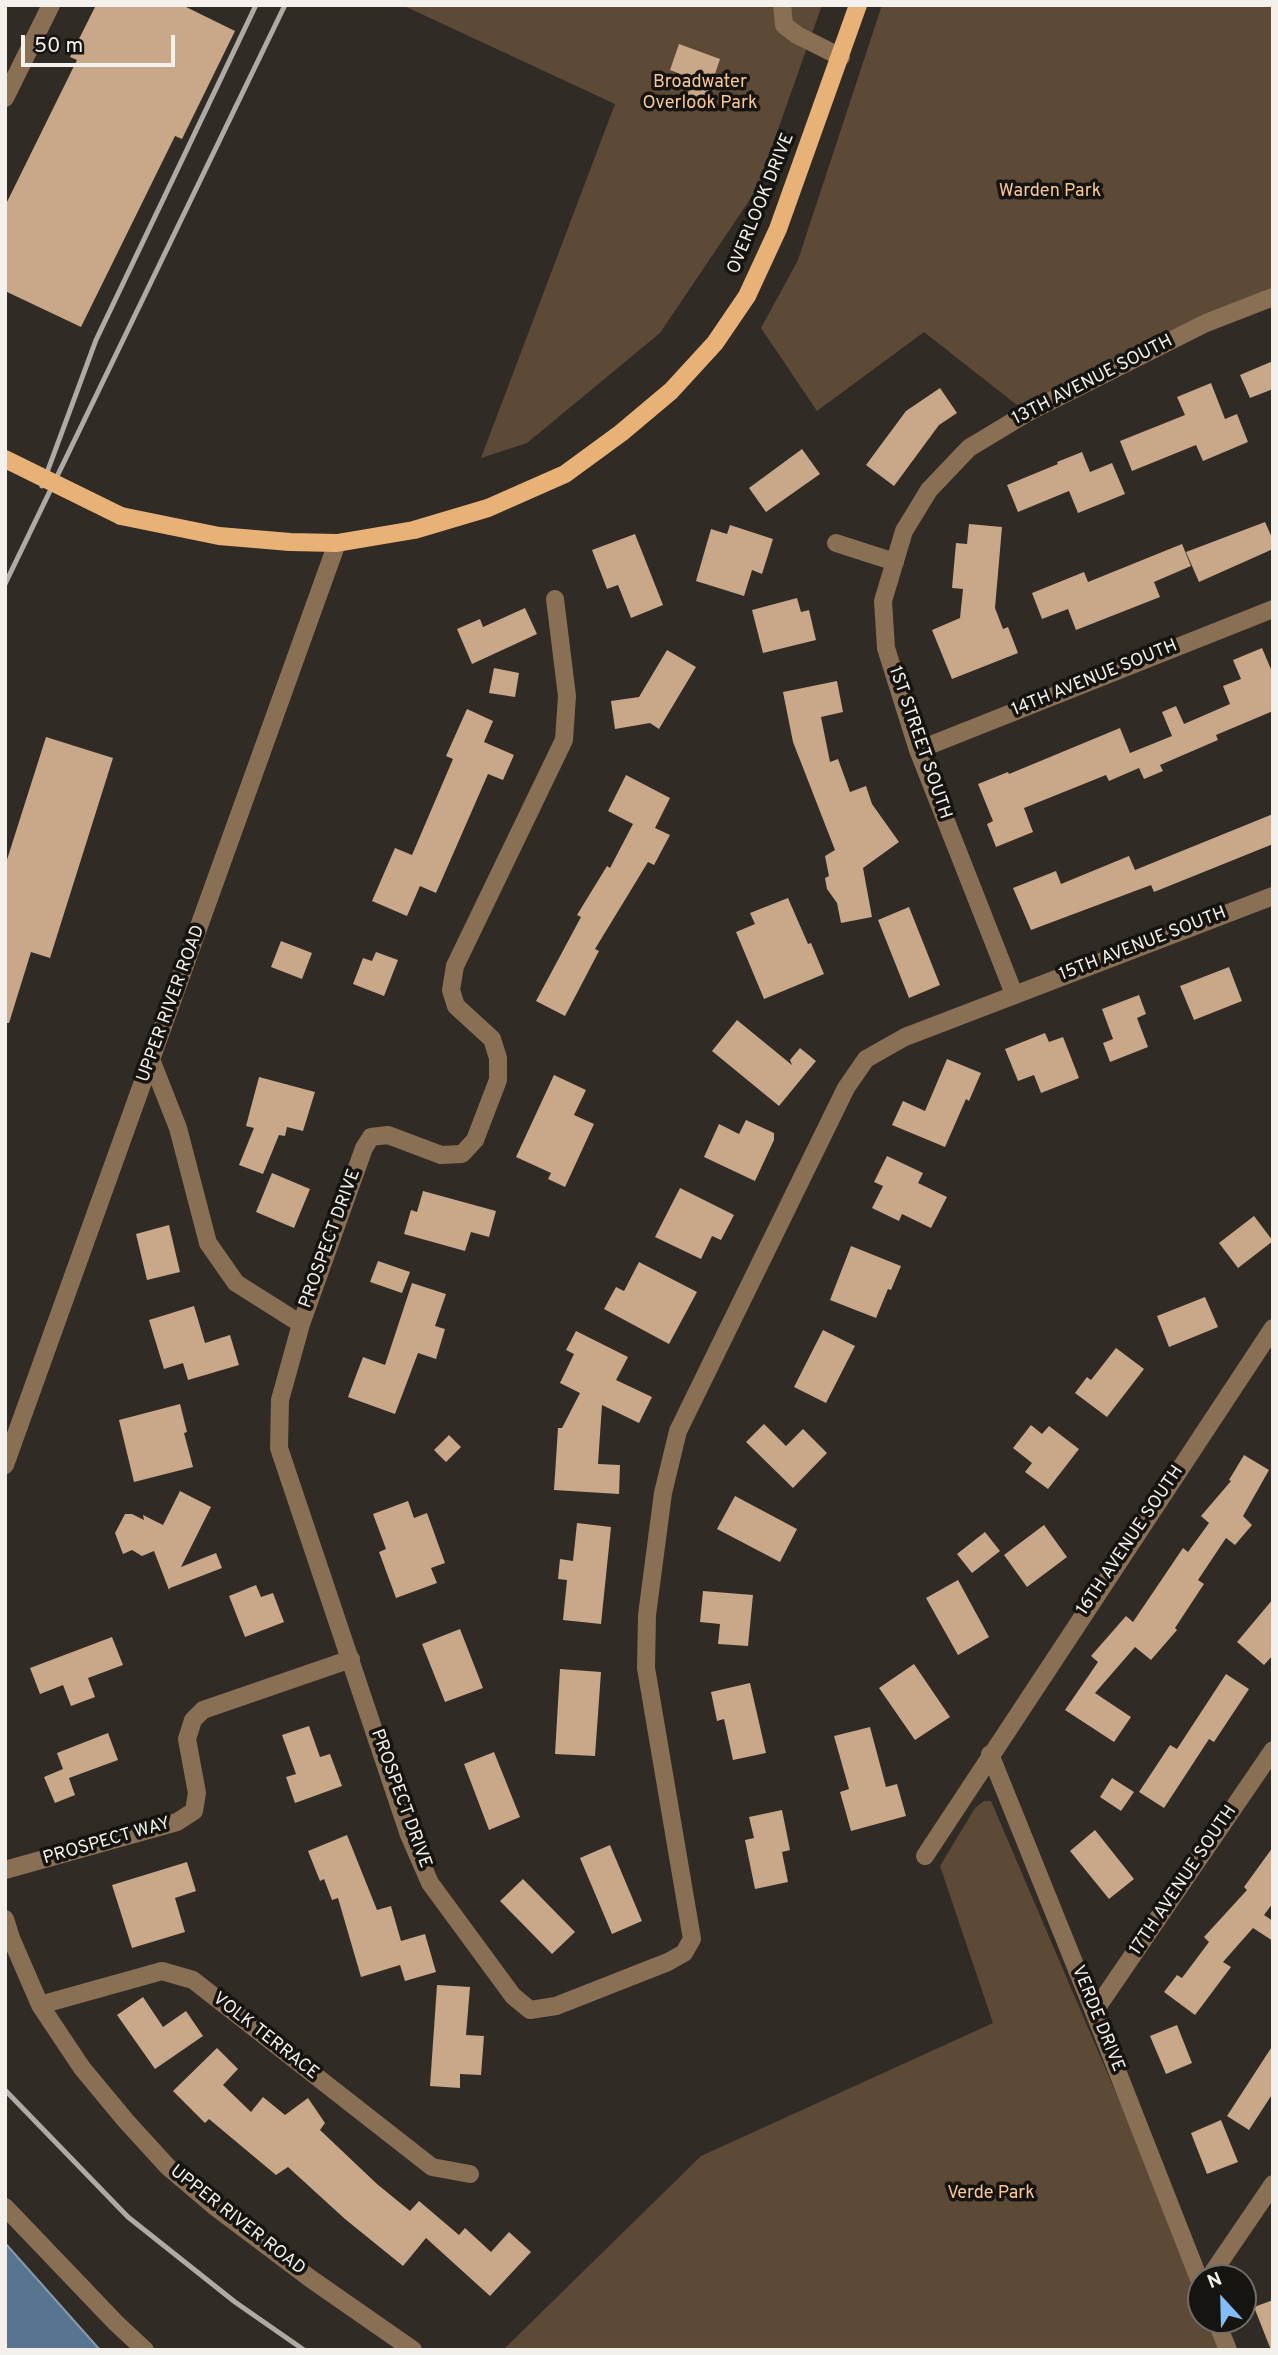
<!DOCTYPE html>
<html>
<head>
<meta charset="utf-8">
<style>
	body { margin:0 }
	#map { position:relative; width:1278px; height:2355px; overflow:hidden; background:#302b25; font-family:Overpass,sans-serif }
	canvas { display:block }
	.frame { position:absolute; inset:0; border:7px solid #f4f0ec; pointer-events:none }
	.north { position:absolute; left:1187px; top:2264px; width:70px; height:70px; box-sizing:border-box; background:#161411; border:2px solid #6f6c69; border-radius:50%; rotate:338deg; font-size:19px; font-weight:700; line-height:28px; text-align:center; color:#f4f0ec }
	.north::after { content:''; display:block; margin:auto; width:24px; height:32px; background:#80bdfa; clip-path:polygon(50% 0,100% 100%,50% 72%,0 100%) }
	.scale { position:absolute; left:21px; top:35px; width:154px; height:32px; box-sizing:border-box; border:4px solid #f4f0ec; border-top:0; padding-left:9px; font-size:21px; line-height:24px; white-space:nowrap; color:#f4f0ec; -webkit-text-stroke:5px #161411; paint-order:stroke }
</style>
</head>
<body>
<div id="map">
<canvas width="1278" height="2355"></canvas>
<div class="frame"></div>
<div class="north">N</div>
<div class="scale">50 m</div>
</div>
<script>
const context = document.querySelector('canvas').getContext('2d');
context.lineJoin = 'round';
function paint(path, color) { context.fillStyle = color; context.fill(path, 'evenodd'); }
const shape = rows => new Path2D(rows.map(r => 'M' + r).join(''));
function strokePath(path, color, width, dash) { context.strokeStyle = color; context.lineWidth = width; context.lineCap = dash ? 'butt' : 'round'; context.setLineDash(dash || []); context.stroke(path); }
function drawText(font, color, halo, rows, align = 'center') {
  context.font = font + ' Overpass,sans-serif'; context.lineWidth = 7; context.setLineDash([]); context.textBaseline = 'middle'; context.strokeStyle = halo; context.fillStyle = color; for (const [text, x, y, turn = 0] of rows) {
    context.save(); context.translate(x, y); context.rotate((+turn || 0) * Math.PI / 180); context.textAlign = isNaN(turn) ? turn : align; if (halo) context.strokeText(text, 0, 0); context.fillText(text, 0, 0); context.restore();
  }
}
paint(shape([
	[402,5,822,5,757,189,660,333,527,443,481,458,615,104],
	[882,5,1273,5,1273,297,1027,413,924,332,817,411,761,328,798,260],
	[984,1801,991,1801,1201,2292,1201,2320,1213,2320,1226,2350,503,2350,701,2156,993,2023,940,1866,975,1808]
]), '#5c4a36');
const water = shape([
	[5,2243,100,2350,5,2350,5,2243]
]);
paint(water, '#577491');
strokePath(water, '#8699ac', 2);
paint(shape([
	[96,5,182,5,235,31,182,139,175,136,81,327,5,291,5,206,77,60,70,57],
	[679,44,720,59,705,103,687,96,693,79,670,70],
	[1273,361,1273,389,1250,398,1240,375],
	[1211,383,1225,419,1237,414,1248,442,1203,461,1196,445,1132,471,1120,441,1185,415,1177,397],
	[940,388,957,413,939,425,894,486,866,465,906,411],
	[802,449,820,474,766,512,749,488],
	[1082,452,1090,472,1112,463,1125,494,1078,513,1069,491,1018,512,1007,485,1058,464,1057,462],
	[1265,522,1273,540,1273,549,1199,582,1186,552],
	[969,524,1002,527,995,608,1003,629,1008,627,1018,653,952,679,932,630,960,618,963,589,952,588,956,543,967,544],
	[730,525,773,539,762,574,752,570,744,596,696,581,711,529,727,534],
	[635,534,663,605,631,618,618,585,607,589,592,550],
	[1182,544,1191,566,1154,582,1160,597,1076,630,1068,609,1042,619,1032,593,1084,572,1088,582],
	[797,598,801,612,809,610,816,640,763,653,752,610],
	[525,608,537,634,472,664,457,629,480,619,483,627],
	[1262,648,1273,674,1273,711,1216,735,1218,740,1160,765,1163,771,1144,779,1139,768,1109,781,1106,775,1024,808,1033,832,996,847,987,824,993,821,978,784,1008,772,1009,774,1120,728,1130,753,1172,736,1162,712,1176,706,1184,724,1230,704,1223,686,1241,679,1233,660],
	[667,650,696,667,659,729,650,723,615,729,611,701,639,697],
	[494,668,519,673,515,697,489,693],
	[837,681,843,712,821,717,830,762,838,759,850,792,866,786,872,804,899,842,863,868,872,917,841,923,837,903,827,889,825,878,829,876,825,856,835,850,793,742,783,692],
	[467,709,493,721,484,742,514,755,503,780,488,774,436,893,420,886,407,916,372,901,395,848,412,855,453,759,446,756],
	[46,737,113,758,50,958,31,952,9,1023,5,1023,5,866],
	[626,775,670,798,655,828,670,835,654,865,648,862,595,949,599,951,565,1016,536,1001,581,917,577,915,607,866,610,868,633,824,608,811],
	[1273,814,1273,844,1154,892,1151,885,1031,930,1013,888,1056,871,1061,884,1129,856,1135,870],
	[788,898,808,944,811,943,824,974,764,999,736,932,755,924,750,913],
	[909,907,940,985,909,998,878,920],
	[281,941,312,953,302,979,271,967],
	[376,952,398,960,384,996,353,984,363,958,372,961],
	[1229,967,1242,1001,1194,1020,1180,986],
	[1139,995,1146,1014,1137,1018,1148,1047,1110,1062,1103,1043,1113,1039,1102,1009],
	[737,1020,792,1065,790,1060,800,1048,816,1061,779,1106,712,1051],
	[1045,1033,1049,1042,1063,1037,1079,1078,1041,1093,1034,1075,1018,1081,1005,1049],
	[947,1059,981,1073,969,1101,966,1099,945,1147,892,1125,903,1101,925,1111],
	[554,1075,586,1090,574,1115,594,1124,565,1187,548,1179,551,1173,516,1157],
	[259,1077,315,1092,303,1131,287,1127,285,1136,279,1135,263,1174,239,1165,254,1128,246,1126],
	[746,1120,774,1133,774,1140,755,1181,704,1157,719,1124,739,1134],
	[887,1156,923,1173,918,1183,947,1197,931,1228,902,1214,899,1221,872,1208,883,1186,874,1182],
	[272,1173,310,1189,294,1228,256,1212],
	[680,1188,734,1215,721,1240,712,1236,701,1259,655,1237],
	[423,1191,496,1211,489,1237,471,1232,465,1251,404,1234,411,1210,417,1212],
	[1254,1216,1273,1241,1238,1268,1219,1243],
	[169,1225,180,1272,147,1280,136,1234],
	[851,1246,901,1266,891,1290,888,1289,876,1318,830,1300],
	[378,1261,410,1272,402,1293,370,1282],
	[639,1262,697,1292,669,1344,604,1309,616,1287,624,1291],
	[412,1283,446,1294,435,1326,445,1329,436,1359,418,1353,395,1414,348,1397,363,1357,385,1365],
	[1205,1297,1218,1327,1169,1347,1157,1316],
	[194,1306,205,1343,230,1335,239,1365,188,1380,183,1363,164,1369,149,1320],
	[823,1330,855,1346,826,1403,794,1387],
	[576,1331,628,1357,616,1380,652,1397,639,1423,602,1405,598,1464,620,1465,619,1494,554,1490,558,1428,562,1428,580,1393,560,1383,574,1354,566,1350],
	[1116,1348,1144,1369,1107,1417,1075,1393,1087,1377,1091,1380],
	[180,1404,187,1432,184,1433,193,1467,134,1482,119,1420],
	[764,1424,786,1446,803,1429,827,1453,793,1488,746,1442],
	[1031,1425,1042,1434,1049,1426,1079,1449,1048,1489,1025,1472,1032,1463,1013,1448],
	[449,1435,461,1447,446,1462,434,1450],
	[1244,1455,1269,1470,1243,1516,1252,1525,1235,1545,1226,1538,1198,1580,1204,1584,1175,1628,1177,1630,1151,1660,1135,1647,1095,1693,1131,1717,1114,1742,1065,1710,1098,1662,1091,1656,1126,1616,1133,1622,1183,1548,1188,1552,1209,1523,1201,1516,1231,1481,1229,1480],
	[180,1491,211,1507,181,1567,216,1553,222,1568,170,1588,169,1590,154,1551,142,1556,132,1550,123,1554,115,1533,125,1514,132,1514,144,1520,143,1515,163,1525],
	[735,1496,797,1529,780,1562,717,1529],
	[408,1501,414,1518,427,1513,445,1563,431,1568,437,1583,396,1598,379,1552,386,1549,373,1514],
	[577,1523,611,1527,601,1624,563,1620,567,1580,558,1579,560,1559,573,1561],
	[1044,1525,1067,1557,1027,1587,1004,1555],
	[985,1532,1000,1551,972,1573,957,1554],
	[958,1580,989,1637,958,1655,926,1598],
	[256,1585,261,1597,273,1593,284,1622,245,1637,229,1596],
	[703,1591,753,1595,748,1646,718,1644,720,1624,700,1622],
	[1273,1599,1273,1655,1264,1665,1237,1642],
	[460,1629,483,1688,445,1702,422,1644],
	[112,1637,123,1665,88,1678,95,1697,71,1706,63,1685,40,1694,30,1668],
	[914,1664,950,1717,915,1740,879,1688],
	[560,1669,601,1672,595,1756,555,1754],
	[1226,1674,1249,1689,1214,1742,1209,1739,1164,1808,1139,1792,1170,1745,1177,1749],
	[750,1683,766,1753,733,1760,724,1719,717,1721,711,1692],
	[309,1726,320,1757,330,1754,342,1786,295,1803,286,1777,296,1774,282,1735],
	[870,1727,886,1787,897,1784,906,1816,851,1831,840,1792,849,1789,834,1736],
	[108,1733,118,1760,69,1778,75,1795,55,1803,44,1777,63,1769,57,1753],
	[494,1752,520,1817,489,1830,464,1764],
	[1112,1778,1134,1792,1121,1811,1100,1797],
	[782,1810,790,1850,782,1852,788,1882,755,1889,745,1840,754,1838,749,1817],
	[1095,1830,1134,1879,1109,1899,1070,1851],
	[347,1835,377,1910,391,1906,401,1941,425,1934,436,1972,405,1981,400,1965,361,1977,338,1898,332,1900,324,1879,320,1881,308,1851],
	[610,1845,642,1921,612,1934,580,1858],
	[1273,1847,1273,1903,1264,1915,1273,1921,1273,1941,1253,1928,1223,1962,1231,1967,1195,2015,1164,1992,1177,1975,1182,1978,1209,1942,1204,1937,1247,1890,1244,1887],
	[187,1862,196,1891,175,1898,185,1932,132,1948,112,1885],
	[523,1879,575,1932,552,1954,500,1901],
	[437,1985,470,1987,466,2035,484,2036,481,2075,460,2074,460,2088,430,2086],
	[143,1997,163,2027,186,2011,203,2036,155,2069,117,2015],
	[1177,2025,1192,2063,1166,2074,1150,2036],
	[1273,2045,1273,2093,1249,2130,1227,2116],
	[217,2048,238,2069,223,2085,251,2112,263,2097,285,2115,308,2098,325,2123,320,2130,377,2184,410,2211,419,2201,459,2235,465,2228,491,2252,509,2232,531,2252,490,2296,426,2238,403,2266,345,2219,288,2167,276,2175,209,2119,205,2123,173,2091],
	[1221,2120,1238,2162,1207,2174,1191,2133],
	[1273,2300,1273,2350,1271,2350,1254,2307]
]), '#c8a888');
strokePath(shape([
	[782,5,784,25,797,35,841,57],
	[5,98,51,5],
	[836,543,895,562],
	[555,599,567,696,564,740,455,966,451,990,456,1006,492,1039,498,1058,498,1080,475,1140,462,1154,441,1155,388,1135,371,1137,364,1148,301,1324,280,1400,279,1448,409,1835,430,1883,513,1996,530,2010,556,2006,668,1962,684,1953,692,1939,646,1668,647,1615,663,1493,678,1431,846,1088,866,1059,905,1037,1273,896],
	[918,750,1273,609],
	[1014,994,918,750,886,648,883,601,904,531,929,490,969,448,1027,413,1206,323,1273,297],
	[152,1062,178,1128,208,1243,236,1283,301,1324],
	[5,1465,337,543],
	[990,1754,1094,2012,1201,2284],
	[925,1856,1273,1328],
	[5,1870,177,1822,194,1811,197,1793,187,1739,193,1720,203,1710,351,1659],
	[5,1919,11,1938,40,2005,82,2068,126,2121,168,2167,214,2206,311,2279,413,2350],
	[40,2005,162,1971,193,1980,432,2167,470,2174],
	[1094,2012,1273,1750],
	[5,2207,116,2323,145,2350],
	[1209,2278,1273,2184],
	[1216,2320,1228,2350]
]), '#896f53', 18);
strokePath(shape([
	[121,516,219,536,290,542,337,543,414,530,488,508,565,474,621,433,671,391,715,343,747,296,778,229,858,5]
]), '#e8b175', 18);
strokePath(shape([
	[42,486,96,340,256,5],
	[5,584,285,5],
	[5,2090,128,2217,235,2302,304,2350]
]), '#aeaaa5', 5);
strokePath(shape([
	[5,459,121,516]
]), '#e8b175', 18);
drawText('18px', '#fac895', '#161411', [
	["Broadwater",700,83],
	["Overlook Park",700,104],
	["Warden Park",1050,192],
	["Verde Park",991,2194]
]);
drawText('18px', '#f4f0ec', '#161411', [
	["OVERLOOK DRIVE",762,204,-68],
	["13TH AVENUE SOUTH",1093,381,-27],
	["14TH AVENUE SOUTH",1095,679,-22],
	["1ST STREET SOUTH",919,743,71],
	["15TH AVENUE SOUTH",1143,945,-21],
	["UPPER RIVER ROAD",172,1004,-70],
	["PROSPECT DRIVE",331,1239,-70],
	["16TH AVENUE SOUTH",1131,1541,-56],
	["PROSPECT DRIVE",400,1799,70],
	["PROSPECT WAY",107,1842,-16],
	["17TH AVENUE SOUTH",1184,1881,-56],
	["VERDE DRIVE",1097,2019,68],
	["VOLK TERRACE",265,2037,38],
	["UPPER RIVER ROAD",237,2221,38]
]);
</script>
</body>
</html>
